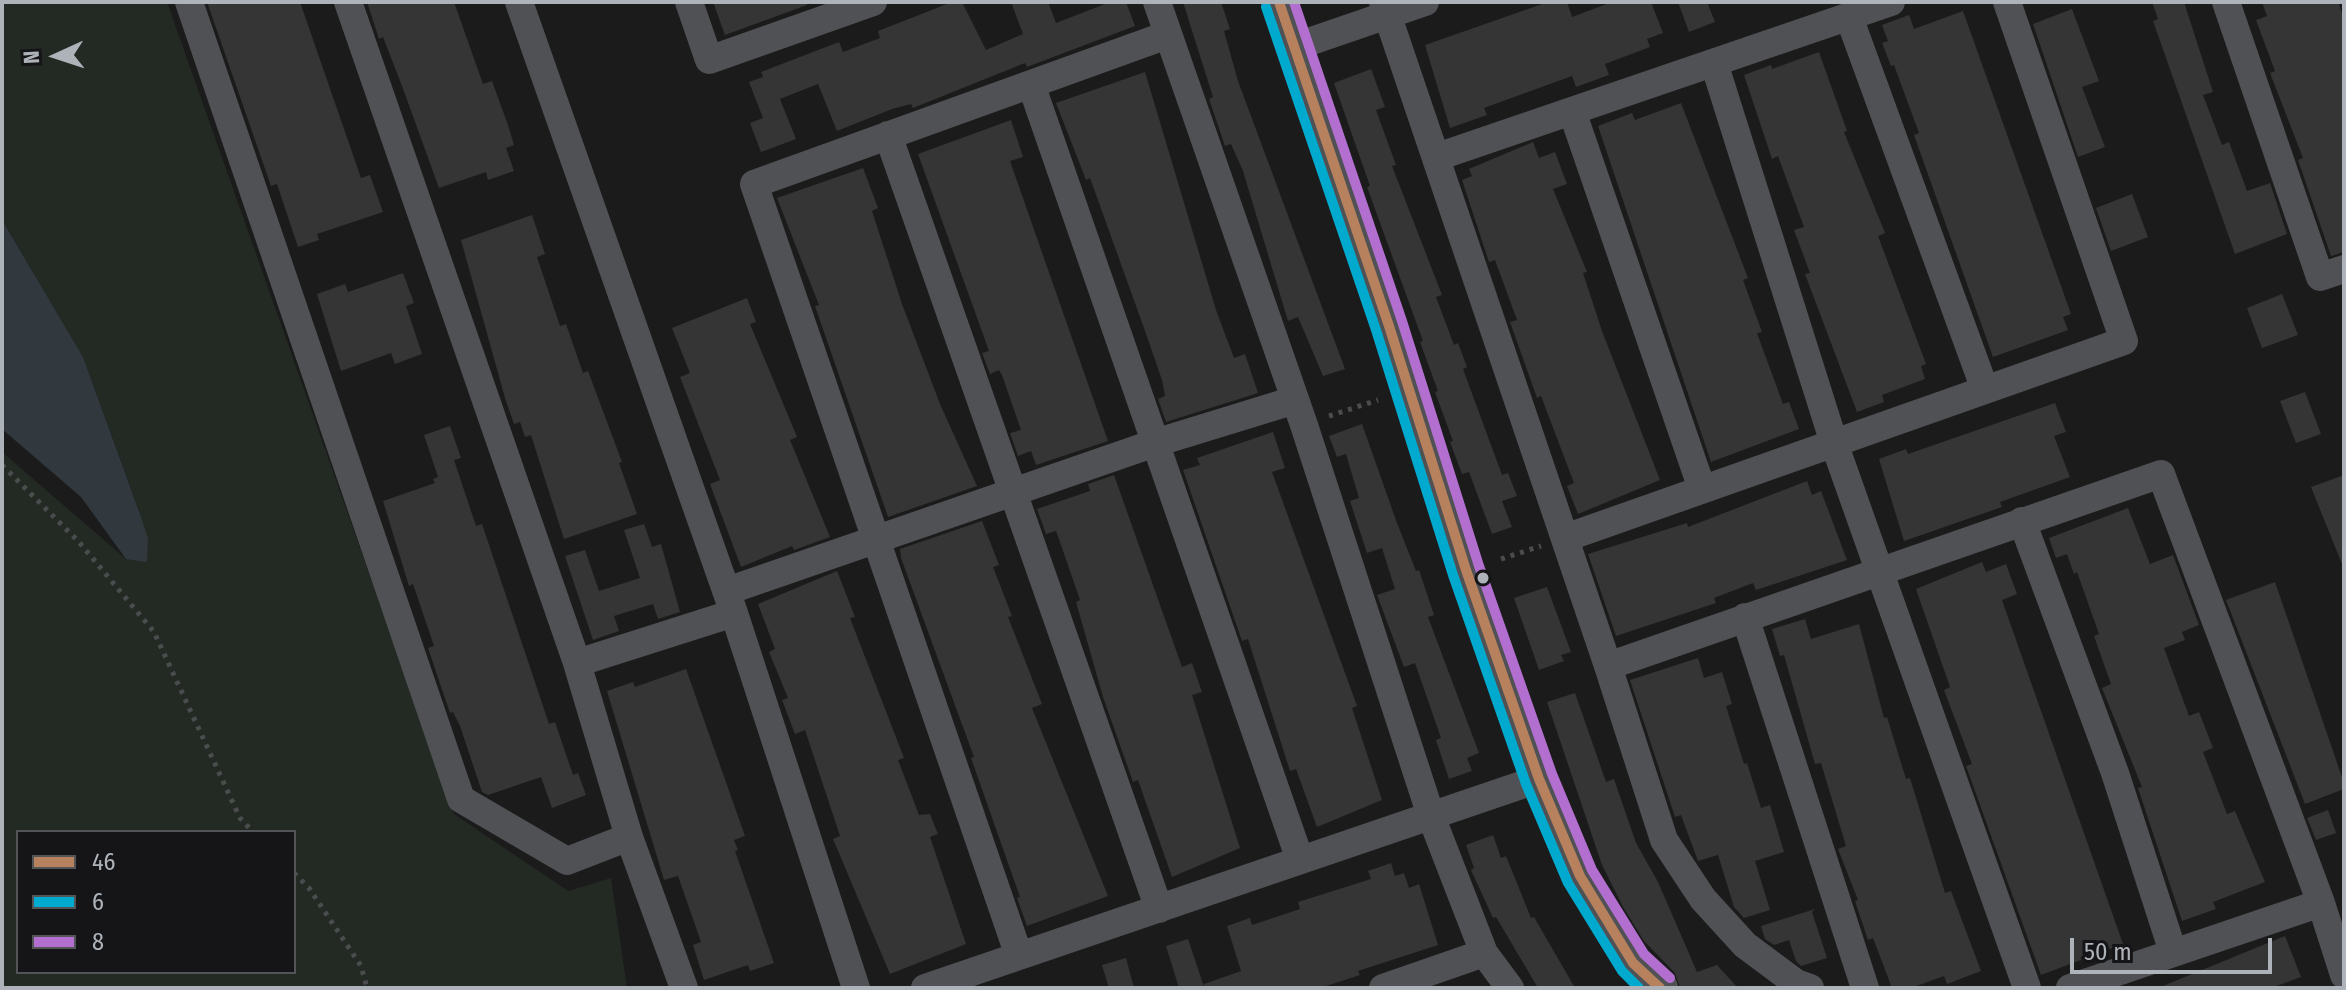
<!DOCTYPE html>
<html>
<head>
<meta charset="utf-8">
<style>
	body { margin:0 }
	#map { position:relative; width:2346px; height:990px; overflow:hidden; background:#1b1b1b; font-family:"Fira Sans Condensed",sans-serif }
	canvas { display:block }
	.frame { position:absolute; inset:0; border:4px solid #aeb3ba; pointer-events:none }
	.legend { position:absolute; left:16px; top:830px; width:280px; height:144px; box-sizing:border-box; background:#151517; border:2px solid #525458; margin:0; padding:10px 14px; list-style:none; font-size:24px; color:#aeb3ba }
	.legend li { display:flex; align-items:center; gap:16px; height:40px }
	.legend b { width:40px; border:2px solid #525458 }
	.north { position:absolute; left:16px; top:16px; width:80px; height:80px; -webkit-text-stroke:6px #151517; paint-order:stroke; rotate:267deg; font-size:22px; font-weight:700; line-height:32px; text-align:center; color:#aeb3ba }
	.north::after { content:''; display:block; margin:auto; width:28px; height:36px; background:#aeb3ba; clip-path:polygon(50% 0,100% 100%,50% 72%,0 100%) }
	.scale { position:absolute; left:2070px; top:938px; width:202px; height:36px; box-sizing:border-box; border:4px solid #aeb3ba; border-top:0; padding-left:10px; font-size:24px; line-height:28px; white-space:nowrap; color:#aeb3ba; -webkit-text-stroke:6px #151517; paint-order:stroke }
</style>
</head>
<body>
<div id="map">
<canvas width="2346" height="990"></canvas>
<div class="frame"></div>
<ul class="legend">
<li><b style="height:10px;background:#b6815c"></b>46</li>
<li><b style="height:10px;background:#00a9ce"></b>6</li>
<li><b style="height:10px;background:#b36fd0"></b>8</li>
</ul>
<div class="north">N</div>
<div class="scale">50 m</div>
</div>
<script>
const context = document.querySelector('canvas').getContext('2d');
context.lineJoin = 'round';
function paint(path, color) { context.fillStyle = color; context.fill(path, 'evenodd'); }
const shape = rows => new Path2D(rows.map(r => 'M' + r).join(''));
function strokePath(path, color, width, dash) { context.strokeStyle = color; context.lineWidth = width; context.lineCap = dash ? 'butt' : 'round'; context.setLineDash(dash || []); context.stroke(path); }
paint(shape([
	[2,2,167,2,454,814,568,891,611,878,627,988,2,988,2,452,126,559,140,513,83,357,2,220],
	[18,832,294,832,294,972,18,972]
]), '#232a24');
paint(shape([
	[2,220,83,357,140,514,148,539,147,562,126,559,81,497,2,429]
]), '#31393e');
paint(shape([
	[207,2,300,2,361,178,370,175,383,212,317,234,319,240,298,247,277,184,271,186],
	[367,2,454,2,483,84,492,81,508,125,514,145,506,148,514,171,488,180,486,172,439,188,402,86,383,37,379,39],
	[713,2,807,2,807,5,725,35],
	[952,2,962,2,986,50,1023,34,1011,2,1048,2,1056,23,1110,2,1126,2,1135,26,1027,67,1025,63,913,108,911,104,892,109,837,131,818,84,780,99,796,139,761,152,750,123,763,118,749,82,763,77,761,72,839,42,843,52,880,38,878,31],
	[1183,2,1221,2,1230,29,1224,31,1238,81,1345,369,1323,376,1298,317,1288,321,1243,171,1231,144,1225,146,1209,99,1213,97],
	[1548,2,1567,2,1572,17,1612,2,1651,2,1663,33,1647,39,1650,47,1605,64,1609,75,1576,87,1572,76,1484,108,1487,115,1450,128,1425,45],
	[1678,2,1707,2,1715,22,1689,32],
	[2152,2,2184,2,2213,92,2203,95,2222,145,2229,142,2247,191,2270,183,2287,234,2235,254,2153,21,2158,19],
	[2262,2,2338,2,2344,19,2344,252,2331,256,2298,160,2303,158,2270,73,2275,71,2256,20,2267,16],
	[2072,9,2099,81,2082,87,2105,147,2078,157,2033,24],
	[1963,11,2071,314,2063,317,2068,330,1993,357,1914,135,1919,133,1894,65,1891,66,1882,43,1888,41,1882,25,1909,15,1914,29],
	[1819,52,1847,131,1844,132,1885,233,1878,236,1926,364,1921,366,1925,379,1882,395,1884,402,1857,412,1805,274,1810,273,1794,230,1804,227,1778,156,1772,159,1744,75,1771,65,1772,69],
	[1371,69,1385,107,1376,110,1396,165,1392,166,1442,295,1436,297,1454,345,1458,343,1467,367,1463,369,1502,475,1508,473,1517,496,1502,501,1512,527,1492,534,1469,472,1462,474,1450,442,1453,441,1435,392,1438,391,1420,342,1423,341,1367,187,1370,186,1334,83],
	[1145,72,1216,310,1234,358,1245,354,1258,393,1166,422,1158,399,1165,396,1162,380,1144,328,1090,178,1086,180,1056,103],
	[1681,103,1748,278,1743,280,1762,332,1757,333,1783,404,1789,402,1799,429,1711,462,1598,126,1632,113,1635,120],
	[1011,120,1023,157,1010,161,1108,441,1036,465,1031,451,1018,456,1010,433,1021,430,1002,375,999,370,990,374,982,353,989,351,918,154],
	[1533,142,1539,158,1555,152,1567,184,1553,189,1587,272,1583,273,1602,331,1660,480,1578,514,1567,486,1574,483,1541,396,1537,398,1510,322,1517,320,1495,260,1489,262,1462,180,1472,176,1469,169],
	[863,168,878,208,872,211,902,304,940,404,977,486,888,517,815,306,819,305,777,198],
	[2132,194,2148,237,2111,251,2096,208],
	[532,215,545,254,537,257,560,326,566,324,583,373,588,371,622,462,619,463,637,514,564,539,531,435,525,437,520,422,514,424,505,398,461,240],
	[403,273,414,303,406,306,422,354,395,364,391,353,341,371,317,294,345,284,348,292],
	[2282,294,2298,335,2262,348,2247,308],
	[747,298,756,322,750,324,797,437,790,440,830,537,794,550,792,546,741,567,710,484,720,480,680,377,690,373,672,328],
	[2305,392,2321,434,2296,443,2280,401],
	[2055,403,2066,432,2054,436,2070,477,2000,502,2002,507,1904,541,1879,459,1906,449,1908,454],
	[1362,424,1397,523,1416,571,1419,570,1434,615,1428,617,1479,753,1467,758,1472,771,1449,779,1436,740,1441,738,1415,663,1404,667,1377,595,1395,589,1382,548,1367,553,1350,501,1359,498,1346,454,1337,457,1329,436],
	[450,426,461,458,454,460,476,526,482,524,549,724,555,722,573,775,578,773,586,795,552,808,541,777,488,795,482,792,460,726,453,712,450,713,428,648,434,646,413,584,409,586,383,501,435,483,433,479,438,477,424,435],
	[1273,432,1285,468,1272,472,1357,706,1352,708,1382,800,1317,827,1296,769,1290,771,1248,639,1242,641,1183,470,1200,465,1197,458],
	[1114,475,1182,667,1192,663,1202,692,1192,695,1240,848,1172,877,1138,780,1133,782,1103,697,1076,602,1080,600,1061,545,1056,531,1046,534,1037,509,1090,491,1088,484],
	[2344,475,2344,564,2342,564,2311,487],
	[1807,481,1812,495,1821,491,1847,560,1756,590,1753,583,1714,598,1716,603,1616,636,1588,554,1687,523,1688,527],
	[2128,508,2150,564,2173,555,2199,625,2182,632,2185,640,2164,648,2189,716,2199,712,2213,748,2203,752,2227,814,2235,811,2265,882,2213,902,2216,909,2182,921,2138,788,2142,787,2102,688,2111,684,2094,636,2099,634,2077,572,2074,574,2067,554,2056,558,2049,538],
	[982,521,999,565,993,567,1012,616,1008,617,1042,704,1032,708,1108,896,1027,926,1017,898,1020,897,971,758,974,757,901,558,900,549],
	[644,524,652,547,661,544,680,612,658,619,653,604,614,616,619,631,593,640,565,556,585,550,599,591,640,578,624,530],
	[1982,562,1986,572,2006,564,2017,594,2002,600,2123,944,2041,975,1966,766,1972,764,1944,690,1950,687,1916,589],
	[837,571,855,617,850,618,904,758,898,760,919,815,930,814,938,834,930,837,966,944,890,974,833,839,840,836,805,730,795,734,782,700,788,698,769,652,775,649,758,604],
	[2275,582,2344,783,2344,789,2305,804,2226,600],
	[1547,587,1571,652,1561,655,1564,661,1539,670,1514,598],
	[1805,619,1811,639,1859,624,1884,718,1887,717,1906,779,1910,778,1945,893,1951,891,1981,971,1947,984,1944,976,1911,988,1892,988,1873,938,1868,940,1855,901,1858,900,1838,849,1846,846,1821,763,1815,764,1784,655,1780,656,1772,629],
	[1698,658,1704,678,1722,672,1732,704,1726,706,1744,764,1747,763,1761,808,1770,805,1784,852,1755,861,1770,910,1744,918,1734,907,1718,855,1698,861,1681,815,1675,817,1630,680],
	[686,669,745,836,734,840,738,850,735,851,774,963,750,971,748,965,704,980,693,945,701,942,678,876,664,880,607,691,633,682,635,687],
	[1575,693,1606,782,1614,779,1636,843,1658,882,1697,972,1717,965,1738,988,1680,988,1675,973,1644,941,1623,907,1602,865,1547,702],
	[2328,810,2336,833,2316,840,2307,818],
	[1493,835,1501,858,1506,856,1531,918,1534,917,1575,988,1538,988,1496,917,1493,918,1471,870,1474,868,1466,845],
	[1391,863,1395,876,1404,873,1409,888,1419,884,1438,945,1358,971,1360,975,1320,988,1179,988,1166,946,1188,939,1204,987,1204,984,1241,971,1227,926,1250,918,1252,925,1300,909,1298,902,1371,879,1368,871],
	[1815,909,1812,912,1827,958,1801,966,1796,961,1789,940,1774,945,1765,939,1761,926],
	[2285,936,2301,977,2271,988,2158,988],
	[1126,958,1134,988,1109,988,1102,965]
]), '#353536');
strokePath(shape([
	[1329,416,1378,400],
	[2,465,79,542,154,632,240,818,253,832],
	[1501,559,1541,546],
	[294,873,309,888,361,966,367,988]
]), '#4b4c4e', 5, [4, 6]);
strokePath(shape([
	[189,2,461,799,567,861,629,837,684,988],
	[348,2,577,663,629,837],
	[519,2,734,613,856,988],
	[689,2,709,60,873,2],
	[1157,2,1304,425,1431,816,1484,953,1510,988],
	[1383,2,1608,666],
	[2226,2,2320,277,2344,269],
	[1849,17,1984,387],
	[1294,47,1425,2],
	[1714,63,1834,443,2027,988],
	[1031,84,1300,860],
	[1572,111,1702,489],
	[888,135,1159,909],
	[1437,157,1891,2],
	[2022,521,2115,773,2173,952],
	[1565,538,2124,341,2007,2],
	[727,591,1155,443,1295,400],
	[1745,617,1865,988],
	[577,663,734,613],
	[1019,956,754,184,1167,35],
	[925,988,1539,779],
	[1383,988,1484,953],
	[1810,988,1796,983,1745,945,1703,899,1664,840,1608,666,2161,474,2321,903,2344,975],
	[2070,988,2321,903]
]), '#505154', 28);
strokePath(shape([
	[1279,2,1389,326,1466,570,1539,779,1580,876,1633,963,1660,988]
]), '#505154', 36);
strokePath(shape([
	[1279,2,1389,326,1466,570,1539,779,1580,876,1633,963,1660,988]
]), '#b6815c', 10);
strokePath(shape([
	[1266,7,1376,330,1453,575,1526,784,1568,883,1622,971,1639,988]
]), '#00a9ce', 10);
strokePath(shape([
	[1294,2,1402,321,1479,566,1552,774,1592,870,1644,954,1670,978]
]), '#b36fd0', 10);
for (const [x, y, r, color] of [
	[1483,578,7,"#aeb3ba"]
]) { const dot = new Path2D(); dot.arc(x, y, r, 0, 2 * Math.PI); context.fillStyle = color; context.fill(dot); strokePath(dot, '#151517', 3); }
</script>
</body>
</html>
